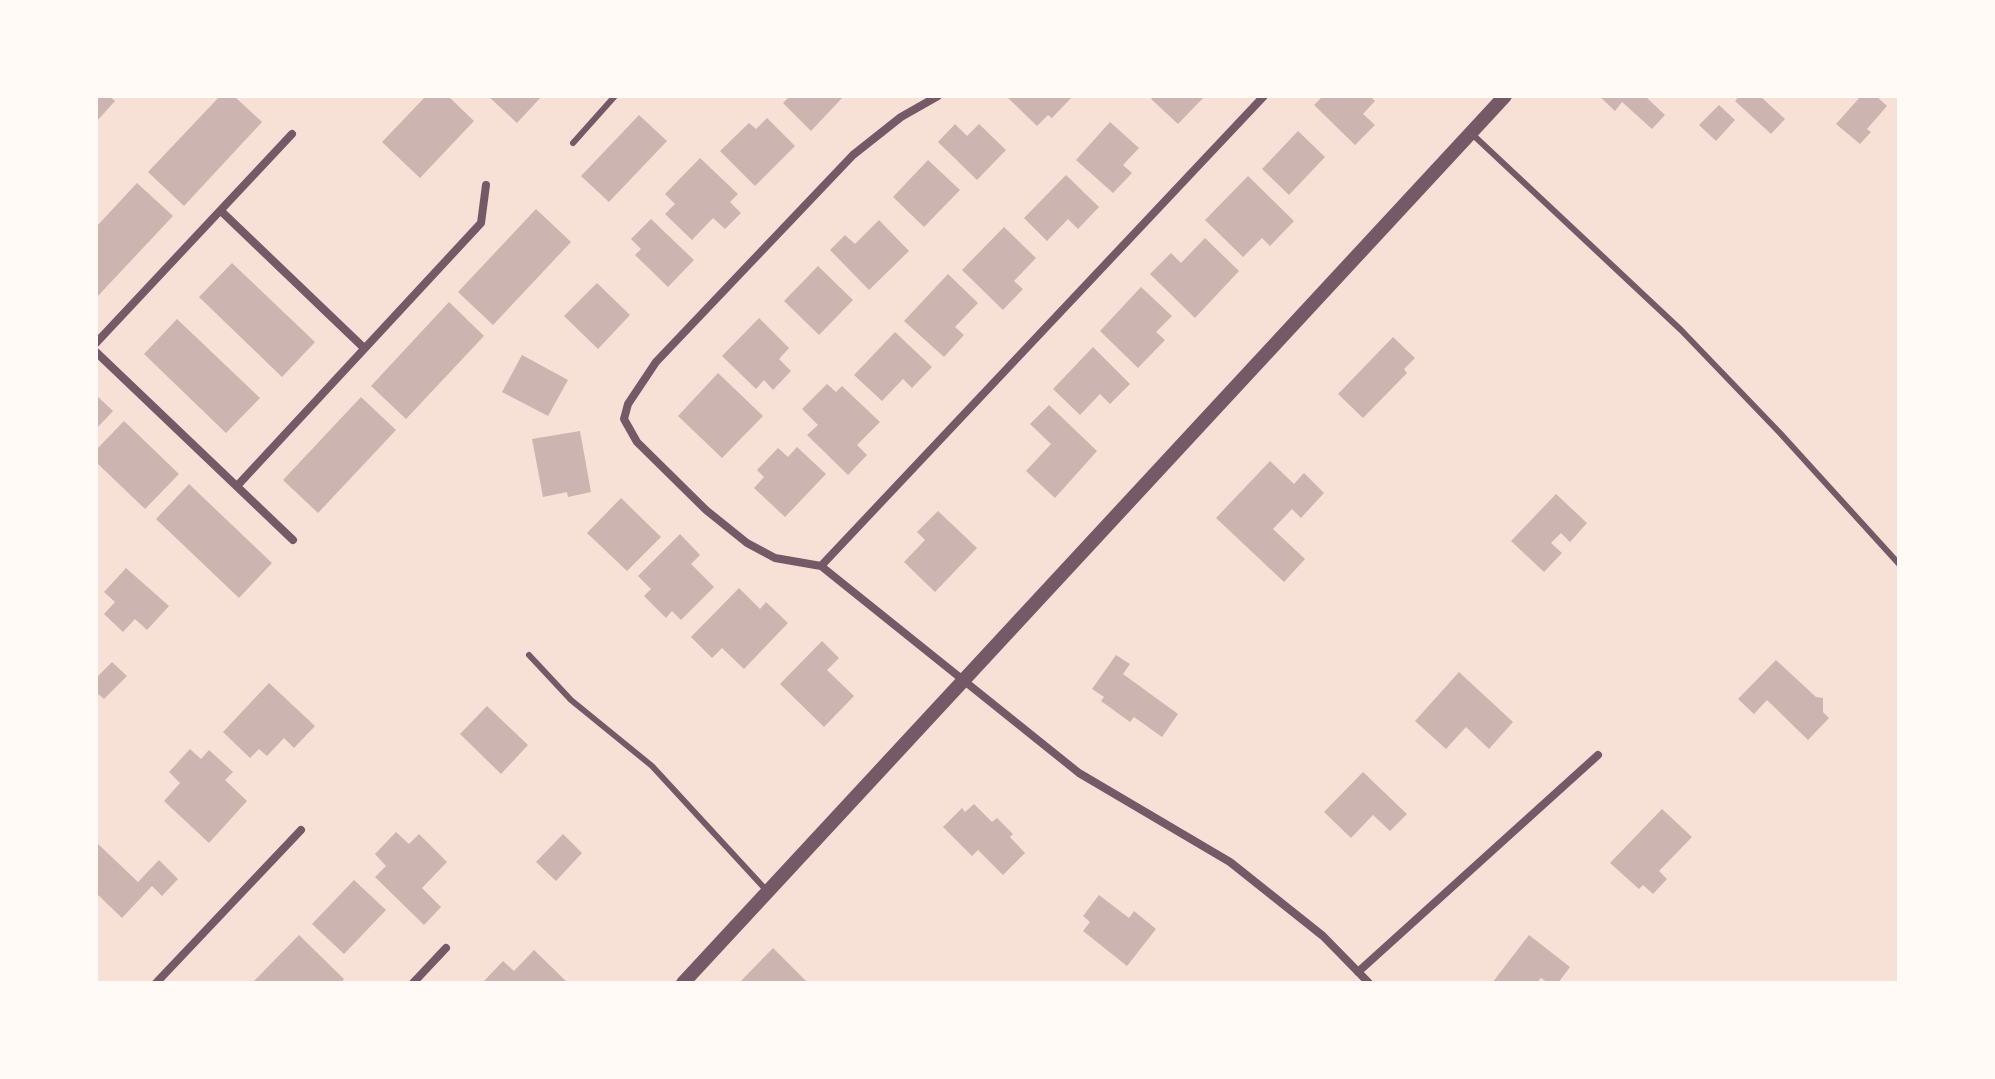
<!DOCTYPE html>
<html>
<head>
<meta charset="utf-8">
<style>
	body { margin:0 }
	#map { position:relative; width:1995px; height:1079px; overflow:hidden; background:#f7e1d7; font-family:Quicksand,sans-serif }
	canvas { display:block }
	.frame { position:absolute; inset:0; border:98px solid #fffaf5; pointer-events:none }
</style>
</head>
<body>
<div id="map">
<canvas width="1995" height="1079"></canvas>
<div class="frame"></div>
</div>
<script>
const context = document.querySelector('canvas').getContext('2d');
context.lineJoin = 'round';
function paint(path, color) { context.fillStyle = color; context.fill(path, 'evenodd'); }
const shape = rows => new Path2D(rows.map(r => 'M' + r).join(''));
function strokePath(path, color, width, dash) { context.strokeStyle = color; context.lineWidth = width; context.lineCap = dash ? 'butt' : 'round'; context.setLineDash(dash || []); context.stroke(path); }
paint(shape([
	[96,96,109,96,115,101,96,122],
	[220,96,234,96,262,122,184,206,148,172],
	[426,96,448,96,474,121,420,178,382,142],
	[488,96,542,96,517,123],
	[790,96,844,96,811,131,783,103],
	[1006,96,1073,96,1052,118,1048,115,1037,126],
	[1154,96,1205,96,1178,124,1151,99],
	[1323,96,1370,96,1375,101,1363,114,1375,125,1355,145,1314,105],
	[1599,96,1645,96,1665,115,1652,129,1622,102,1615,111],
	[1740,96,1760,96,1785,119,1771,134,1735,101],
	[1861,96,1876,96,1887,106,1867,129,1871,132,1860,144,1836,124],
	[1719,105,1735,120,1716,141,1699,125],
	[639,115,667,141,609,202,581,176],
	[767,118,795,146,755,186,720,151,749,123,756,129],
	[1110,122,1139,148,1123,165,1132,173,1113,193,1076,160],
	[955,124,967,136,979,124,1006,150,977,180,938,142],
	[1298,131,1325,157,1289,195,1262,169],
	[700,158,738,194,730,202,741,213,725,229,713,218,692,240,665,214,675,204,665,194],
	[928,160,960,190,924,227,893,197],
	[1066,175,1099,207,1078,229,1068,219,1047,241,1024,218],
	[1248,176,1294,221,1270,246,1262,238,1243,257,1205,220],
	[137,183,173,216,96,298,96,227],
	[536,209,571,242,493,325,458,292],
	[651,219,694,260,668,287,635,255,641,249,631,239],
	[879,220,909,251,869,290,830,250,845,235,855,244],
	[1004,227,1036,258,1014,281,1023,289,1003,310,962,270],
	[1205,238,1239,271,1195,318,1150,274,1171,253,1181,263],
	[232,263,315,342,282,377,199,297],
	[818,266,853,300,819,335,784,301],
	[948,274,978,303,955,327,964,335,944,357,904,321],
	[597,283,630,315,598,349,564,316],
	[1141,287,1172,316,1156,332,1165,340,1138,368,1100,331],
	[449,302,484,336,406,419,371,386],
	[759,318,789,348,779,359,791,371,773,390,764,380,756,389,722,356],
	[177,319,260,398,226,433,144,354],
	[895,332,932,367,912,388,903,379,882,401,854,375],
	[1393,337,1415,358,1404,369,1407,373,1363,418,1338,394],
	[1093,347,1130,384,1110,404,1100,394,1080,415,1053,389],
	[522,355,568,380,548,416,502,392],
	[718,373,763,416,722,458,678,416],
	[827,384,836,392,842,386,880,422,857,445,867,455,848,475,807,435,818,425,802,409],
	[96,395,113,411,96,429],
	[361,397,396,430,318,513,283,480],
	[1049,405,1097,451,1055,498,1026,471,1051,444,1030,424],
	[124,421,179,474,145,509,96,462,96,450],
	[580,431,591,492,568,497,567,492,543,497,532,439],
	[797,447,826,474,785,517,754,488,764,477,757,470,778,448,788,457],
	[1270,461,1294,484,1304,473,1324,493,1301,518,1292,509,1273,529,1305,559,1284,582,1216,518],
	[189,484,272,563,239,598,156,519],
	[1556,494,1587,523,1570,542,1561,533,1551,543,1562,553,1544,572,1511,541],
	[621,498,661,537,627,571,587,533],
	[938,511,977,548,935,592,904,562,925,540,917,532],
	[680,534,700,555,691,564,714,587,681,620,672,611,666,618,644,596,651,589,638,576],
	[126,568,169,606,147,630,135,619,123,632,104,614,115,602,104,592],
	[739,588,760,609,766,602,788,623,744,669,722,648,712,658,691,637],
	[822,641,839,658,827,670,854,696,824,727,780,684],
	[1116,655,1130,664,1123,674,1178,714,1162,737,1134,717,1130,722,1101,701,1104,697,1092,689],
	[1776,660,1816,697,1823,698,1823,712,1829,718,1808,740,1767,700,1754,714,1738,699],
	[112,662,127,676,104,699,96,692,96,678],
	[1459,672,1513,722,1489,749,1466,727,1446,749,1415,721],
	[269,683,315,726,294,748,284,738,267,756,259,749,250,758,223,732],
	[487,706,528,745,501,774,460,734],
	[190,749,201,759,209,750,233,772,225,780,247,801,209,843,164,801,180,783,169,772],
	[1363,772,1407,814,1390,831,1373,815,1351,838,1324,812],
	[974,804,992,822,997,818,1013,834,1010,837,1025,853,1003,875,978,850,972,856,943,827,962,808,965,812],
	[1662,809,1692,837,1659,871,1667,879,1653,894,1643,885,1639,889,1610,863],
	[396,832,409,844,419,834,447,862,422,888,441,907,424,925,375,877,386,866,375,854],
	[563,834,582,853,556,881,536,862],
	[96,842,138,882,159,860,178,879,162,896,152,886,122,918,96,893],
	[354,880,386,910,344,954,312,924],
	[1099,895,1129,918,1134,911,1156,929,1127,966,1083,931,1090,922,1083,916],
	[299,935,344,979,340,983,256,983,254,981],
	[1529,935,1570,967,1558,983,1548,983,1541,978,1537,983,1492,983],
	[773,948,808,983,739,983],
	[534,950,568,983,484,981,503,961,514,971]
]), '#ccb4b1');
strokePath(shape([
	[1471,133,1681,330,1780,433,1899,564],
	[573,143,615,96],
	[529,655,571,700,652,766,768,892]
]), '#755966', 6);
strokePath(shape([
	[938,96,901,117,853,155,656,362,628,404,624,419,637,442,706,510,747,543,775,558,821,566,1079,773,1230,862,1323,936,1369,983],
	[221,211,364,348],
	[96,343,292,134],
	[96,352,293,540],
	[237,486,481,223,486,185],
	[821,566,1264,96],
	[1358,972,1598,755],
	[156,983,301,830],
	[413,983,446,948]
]), '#755966', 8);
strokePath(shape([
	[683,983,1505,96]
]), '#755966', 14);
</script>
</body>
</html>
